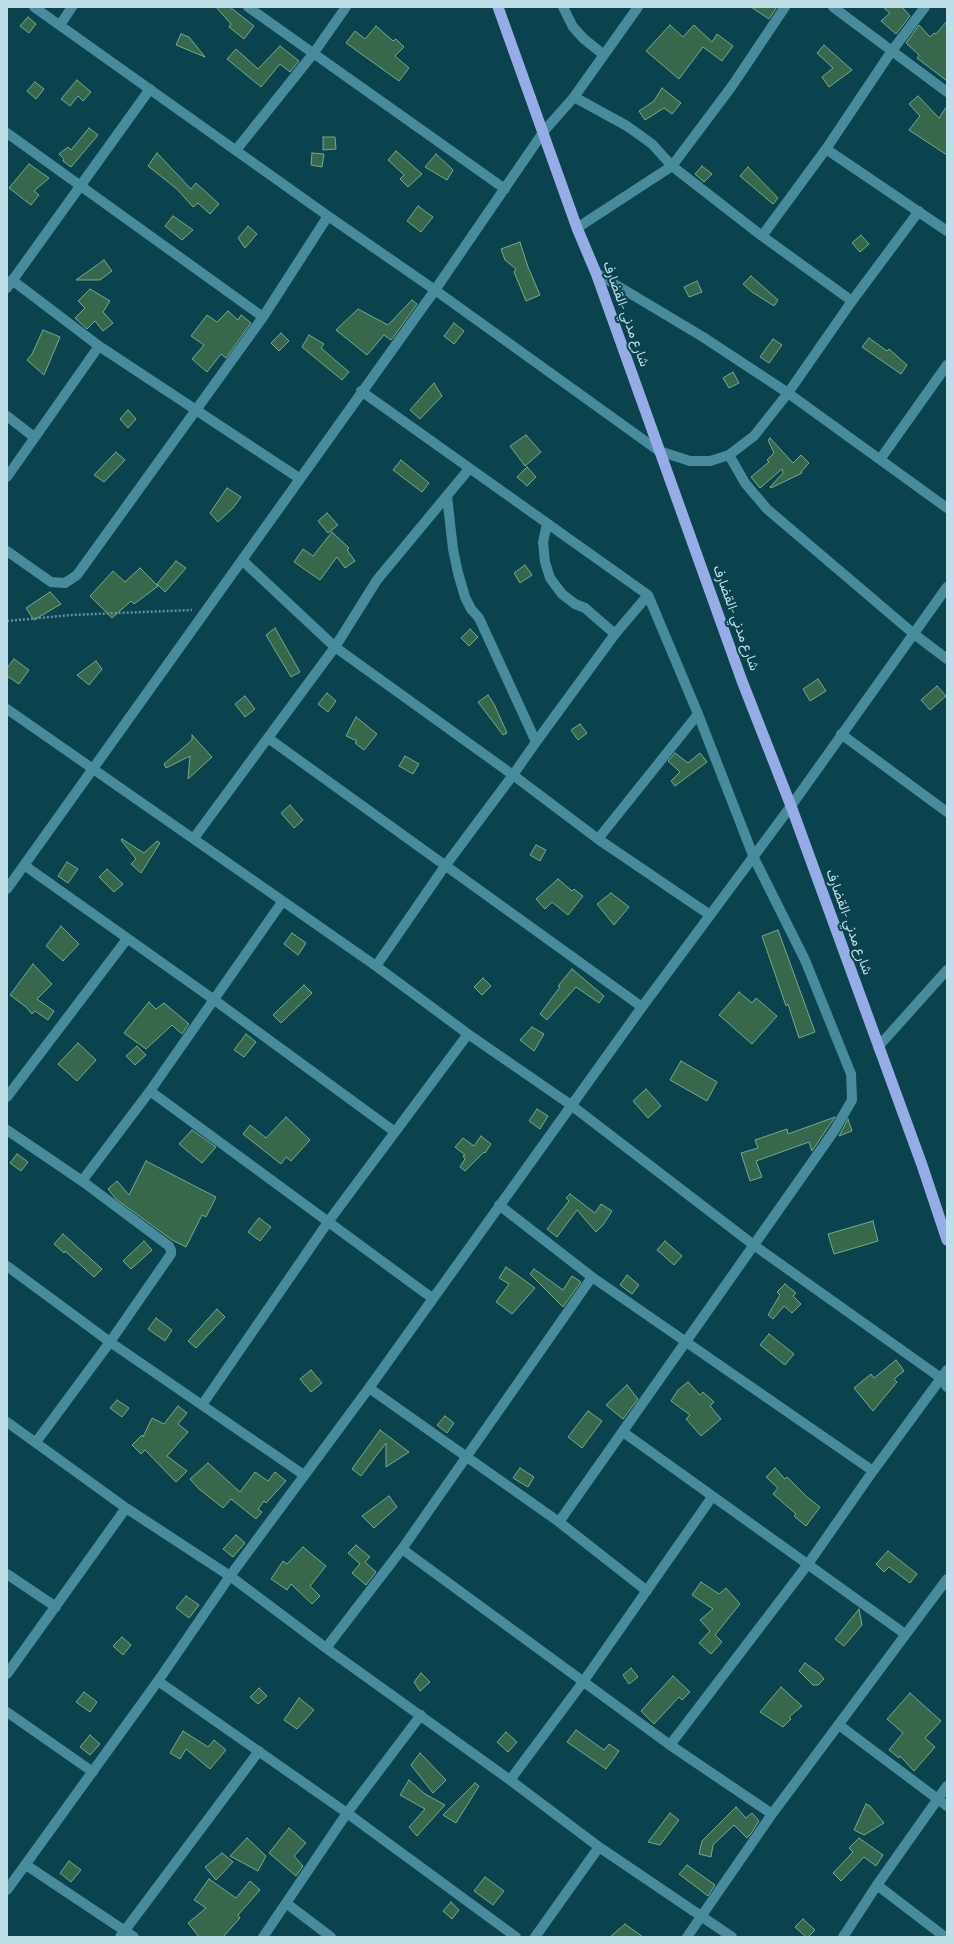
<!DOCTYPE html>
<html>
<head>
<meta charset="utf-8">
<style>
	body { margin:0 }
	#map { position:relative; width:954px; height:1944px; overflow:hidden; background:#0a424e; font-family:"Alegreya Sans",sans-serif }
	canvas { display:block }
	.frame { position:absolute; inset:0; border:8px solid #bfdfe8; pointer-events:none }
</style>
</head>
<body>
<div id="map">
<canvas width="954" height="1944"></canvas>
<div class="frame"></div>
</div>
<script>
const context = document.querySelector('canvas').getContext('2d');
context.lineJoin = 'round';
function paint(path, color) { context.fillStyle = color; context.fill(path, 'evenodd'); }
const shape = rows => new Path2D(rows.map(r => 'M' + r).join(''));
function strokePath(path, color, width, dash) { context.strokeStyle = color; context.lineWidth = width; context.lineCap = dash ? 'butt' : 'round'; context.setLineDash(dash || []); context.stroke(path); }
function drawText(font, color, halo, rows, align = 'center') {
  context.font = font + ' "Alegreya Sans",Vazirmatn,sans-serif'; context.lineWidth = 4; context.setLineDash([]); context.textBaseline = 'middle'; context.strokeStyle = halo; context.fillStyle = color; for (const [text, x, y, turn = 0] of rows) {
    context.save(); context.translate(x, y); context.rotate((+turn || 0) * Math.PI / 180); context.textAlign = isNaN(turn) ? turn : align; if (halo) context.strokeText(text, 0, 0); context.fillText(text, 0, 0); context.restore();
  }
}
const building = shape([
	[216,7,230,7,254,26,244,39,229,27,231,24,216,7],
	[751,7,777,7,769,19,751,7],
	[883,7,902,7,910,16,896,34,881,21,890,13,883,7],
	[28,17,36,24,29,33,20,26,28,17],
	[947,21,947,81,917,58,919,55,906,43,919,25,930,37,934,33,936,34,947,21],
	[670,25,683,37,694,25,712,42,717,34,733,46,722,61,703,47,679,79,646,51,670,25],
	[376,26,393,41,396,39,404,47,395,56,409,68,399,81,346,43,355,31,365,39,376,26],
	[181,34,189,37,205,57,176,45,181,34],
	[824,45,852,70,829,87,822,77,833,68,817,53,824,45],
	[280,46,299,61,290,72,280,64,261,87,227,59,236,49,258,69,280,46],
	[77,80,91,92,83,101,78,96,70,106,61,99,77,80],
	[35,82,44,89,36,99,27,91,35,82],
	[662,88,681,103,672,114,664,108,645,120,639,111,654,101,662,88],
	[918,96,939,118,947,106,947,155,909,130,920,116,909,104,918,96],
	[89,128,98,135,71,167,63,161,64,159,59,154,68,147,71,150,89,128],
	[323,137,335,137,336,149,323,150,323,137],
	[396,151,422,174,408,187,400,179,404,175,388,160,396,151],
	[157,153,191,189,196,183,219,204,210,214,198,203,193,207,177,189,148,166,157,153],
	[312,153,324,154,322,167,311,165,312,153],
	[436,154,453,170,447,180,425,167,436,154],
	[29,164,49,178,34,191,39,195,31,205,9,188,29,164],
	[702,166,712,174,704,182,695,174,702,166],
	[748,167,778,198,773,204,740,176,748,167],
	[418,206,433,217,421,232,407,221,418,206],
	[173,216,193,230,182,240,165,226,173,216],
	[248,226,257,234,245,248,238,238,248,226],
	[861,235,869,244,860,252,852,243,861,235],
	[520,242,528,267,540,295,526,301,514,272,516,269,505,260,501,249,520,242],
	[104,260,112,271,100,280,76,280,104,260],
	[751,276,778,300,774,306,752,292,743,284,751,276],
	[697,281,702,292,689,297,684,287,697,281],
	[90,289,110,301,103,312,113,323,103,331,95,321,87,329,75,318,85,308,78,301,90,289],
	[412,300,417,304,395,335,391,340,384,335,367,355,336,330,358,309,388,325,412,300],
	[228,311,238,320,241,315,251,323,226,358,221,354,207,372,192,359,204,345,191,336,207,315,217,322,228,311],
	[454,323,464,331,454,344,444,336,454,323],
	[43,330,60,337,44,375,27,360,32,354,43,330],
	[281,333,289,341,279,351,271,343,281,333],
	[309,335,324,344,321,348,349,372,342,380,302,347,309,335],
	[869,338,887,351,889,349,907,365,901,374,862,347,869,338],
	[773,339,782,345,769,363,760,357,773,339],
	[733,372,739,383,729,388,723,378,733,372],
	[434,383,442,396,420,419,410,410,434,383],
	[128,410,136,419,128,428,120,419,128,410],
	[526,435,541,452,525,466,510,446,526,435],
	[770,438,793,463,801,455,809,463,801,472,802,473,771,488,770,487,783,473,782,469,760,488,751,477,769,462,767,460,774,453,768,440,770,438],
	[116,452,125,460,104,482,94,475,116,452],
	[401,460,429,483,422,492,393,470,401,460],
	[527,467,536,477,527,486,517,477,527,467],
	[227,488,241,497,233,508,218,522,210,513,227,488],
	[327,513,338,525,328,533,318,521,327,513],
	[332,532,349,548,347,550,355,561,345,568,337,557,320,580,294,562,303,549,313,556,332,532],
	[176,561,186,568,165,592,157,584,176,561],
	[525,565,532,575,520,583,514,573,525,565],
	[140,568,158,586,134,604,131,601,112,618,90,596,113,571,125,582,140,568],
	[50,592,61,604,34,620,26,608,50,592],
	[275,628,300,672,291,677,266,635,275,628],
	[470,629,478,637,469,646,461,638,470,629],
	[14,659,29,670,19,684,7,676,7,668,14,659],
	[96,661,102,669,89,685,77,675,96,661],
	[818,679,826,691,810,701,803,689,818,679],
	[937,686,946,696,930,710,921,700,937,686],
	[327,693,336,701,328,712,318,704,327,693],
	[488,695,494,704,507,733,503,735,478,702,488,695],
	[245,696,255,709,245,717,235,704,245,696],
	[356,717,377,734,364,750,355,743,357,741,346,736,356,717],
	[580,724,587,733,578,740,571,730,580,724],
	[192,735,212,757,188,779,190,756,166,768,164,764,192,740,192,735],
	[675,753,688,763,700,753,707,762,675,786,671,781,680,772,668,761,675,753],
	[405,756,419,764,413,774,399,766,405,756],
	[290,805,303,820,294,828,281,813,290,805],
	[122,839,144,853,157,841,160,843,141,873,131,864,136,859,121,840,122,839],
	[536,845,546,850,540,861,530,855,536,845],
	[67,862,78,869,68,883,58,876,67,862],
	[107,869,123,884,114,892,99,877,107,869],
	[558,879,572,891,574,889,583,896,568,915,552,902,545,909,536,899,558,879],
	[611,893,629,907,614,925,597,904,611,893],
	[61,926,79,944,63,961,46,946,61,926],
	[778,930,815,1032,799,1038,788,1004,786,1006,762,936,778,930],
	[292,933,306,943,298,955,284,944,292,933],
	[33,964,52,984,37,999,54,1011,48,1020,35,1011,32,1014,26,1007,10,995,33,964],
	[572,969,604,996,599,1003,576,987,547,1020,540,1014,560,987,558,986,572,969],
	[483,978,491,986,482,995,474,987,483,978],
	[304,985,312,993,281,1023,273,1015,304,985],
	[739,992,752,1003,756,998,777,1016,752,1044,719,1015,739,992],
	[149,1002,156,1009,164,1003,189,1024,182,1034,172,1025,146,1049,124,1033,149,1002],
	[532,1027,544,1034,534,1051,520,1040,532,1027],
	[246,1034,256,1042,244,1057,234,1050,246,1034],
	[78,1043,96,1060,77,1081,58,1064,78,1043],
	[137,1046,146,1055,135,1065,126,1056,137,1046],
	[681,1061,717,1082,707,1101,670,1080,681,1061],
	[646,1089,661,1106,648,1118,633,1101,646,1089],
	[537,1109,548,1116,540,1129,529,1121,537,1109],
	[286,1117,310,1140,291,1161,286,1157,281,1164,243,1134,250,1125,266,1138,286,1117],
	[835,1117,812,1151,809,1142,756,1161,762,1177,750,1181,741,1153,758,1148,755,1140,787,1129,788,1134,835,1117],
	[848,1119,852,1131,839,1136,840,1134,848,1119],
	[192,1130,216,1147,202,1163,179,1144,192,1130],
	[481,1136,491,1144,485,1153,484,1152,465,1171,460,1167,465,1159,463,1156,465,1155,455,1147,463,1138,474,1146,481,1136],
	[17,1154,28,1162,21,1171,10,1163,17,1154],
	[146,1161,216,1197,206,1217,202,1215,186,1247,172,1240,116,1199,108,1189,117,1181,129,1195,146,1161],
	[570,1194,595,1213,601,1204,612,1211,603,1225,596,1232,577,1210,557,1237,547,1229,569,1201,566,1198,570,1194],
	[259,1218,271,1227,260,1241,248,1232,259,1218],
	[873,1221,878,1241,834,1254,828,1234,873,1221],
	[63,1234,102,1269,94,1277,65,1251,64,1253,54,1244,63,1234],
	[144,1241,152,1250,131,1269,123,1261,144,1241],
	[665,1241,682,1256,674,1265,657,1250,665,1241],
	[506,1267,535,1288,512,1314,496,1302,509,1284,499,1278,506,1267],
	[534,1269,563,1290,572,1276,581,1282,563,1307,530,1274,534,1269],
	[627,1275,639,1285,632,1294,620,1285,627,1275],
	[785,1284,796,1293,793,1296,801,1304,792,1313,784,1306,773,1319,768,1315,780,1295,777,1292,785,1284],
	[217,1309,225,1317,196,1348,188,1341,217,1309],
	[156,1318,172,1330,165,1341,148,1329,156,1318],
	[769,1334,794,1354,785,1365,760,1345,769,1334],
	[896,1360,904,1371,894,1379,897,1382,873,1411,854,1388,871,1374,874,1378,896,1360],
	[311,1370,322,1383,311,1392,300,1379,311,1370],
	[688,1382,700,1395,703,1392,714,1402,710,1406,721,1419,701,1436,686,1419,690,1415,671,1401,678,1390,688,1382],
	[627,1385,638,1399,623,1419,606,1405,627,1385],
	[117,1400,129,1408,122,1417,110,1408,117,1400],
	[178,1406,187,1413,178,1424,188,1432,167,1456,187,1471,176,1482,145,1450,141,1454,132,1445,142,1435,143,1437,152,1418,164,1424,178,1406],
	[588,1411,602,1421,582,1448,568,1437,588,1411],
	[445,1416,454,1423,447,1433,437,1425,445,1416],
	[380,1430,409,1452,386,1467,386,1443,361,1476,352,1469,380,1430],
	[208,1463,240,1492,255,1472,268,1481,275,1472,286,1481,266,1503,264,1501,258,1509,262,1512,256,1519,231,1499,223,1508,199,1489,190,1479,208,1463],
	[520,1468,534,1477,528,1487,513,1478,520,1468],
	[775,1468,785,1479,787,1477,807,1497,820,1507,806,1526,794,1516,796,1514,773,1494,778,1488,766,1477,775,1468],
	[389,1496,397,1507,374,1528,362,1516,389,1496],
	[236,1535,245,1543,233,1557,223,1549,236,1535],
	[356,1545,370,1557,365,1562,376,1572,366,1585,352,1573,360,1564,348,1553,356,1545],
	[303,1547,326,1566,310,1586,320,1596,312,1604,291,1584,287,1590,271,1579,283,1561,287,1564,303,1547],
	[888,1551,917,1574,910,1583,889,1567,884,1572,876,1564,888,1551],
	[701,1582,719,1594,726,1588,740,1604,715,1635,722,1642,711,1654,699,1643,710,1631,700,1620,713,1609,692,1595,701,1582],
	[186,1596,199,1605,189,1618,176,1608,186,1596],
	[859,1609,862,1625,844,1646,835,1639,859,1609],
	[122,1637,131,1645,123,1655,113,1646,122,1637],
	[805,1663,820,1674,824,1679,818,1685,813,1685,799,1671,805,1663],
	[631,1668,638,1677,629,1684,623,1675,631,1668],
	[421,1673,430,1682,420,1691,414,1682,421,1673],
	[673,1676,690,1692,682,1700,679,1697,654,1724,641,1711,673,1676],
	[781,1687,802,1706,789,1717,791,1719,783,1727,760,1712,781,1687],
	[259,1688,267,1696,258,1704,250,1697,259,1688],
	[84,1692,97,1702,90,1712,76,1702,84,1692],
	[910,1693,941,1721,925,1738,935,1747,914,1771,900,1756,899,1758,889,1750,903,1733,887,1719,910,1693],
	[299,1698,314,1710,297,1729,284,1720,299,1698],
	[576,1730,604,1750,609,1744,619,1751,606,1769,567,1742,576,1730],
	[183,1731,208,1747,214,1740,226,1750,210,1769,186,1749,180,1759,170,1753,183,1731],
	[506,1732,517,1742,508,1752,497,1742,506,1732],
	[90,1735,100,1744,90,1755,80,1747,90,1735],
	[420,1753,446,1780,433,1793,411,1765,420,1753],
	[409,1780,425,1794,445,1805,417,1836,409,1827,425,1809,400,1795,409,1780],
	[475,1783,479,1786,456,1823,443,1815,475,1783],
	[866,1804,870,1806,884,1823,864,1835,854,1830,866,1804],
	[736,1807,746,1818,752,1813,759,1821,750,1835,747,1838,734,1825,713,1845,711,1857,699,1854,702,1841,736,1807],
	[670,1813,679,1820,660,1845,648,1842,670,1813],
	[289,1828,306,1843,294,1856,303,1866,296,1876,269,1853,289,1828],
	[247,1838,266,1856,258,1871,230,1856,247,1838],
	[859,1838,883,1855,876,1866,864,1857,841,1881,833,1873,853,1852,849,1848,859,1838],
	[222,1853,233,1862,216,1880,205,1867,222,1853],
	[69,1861,81,1870,71,1882,60,1873,69,1861],
	[687,1865,715,1885,708,1896,679,1874,687,1865],
	[485,1877,504,1891,493,1905,474,1891,485,1877],
	[209,1879,236,1898,250,1881,260,1890,238,1915,240,1918,223,1937,199,1937,188,1923,206,1908,194,1900,209,1879],
	[451,1902,459,1910,452,1919,443,1911,451,1902],
	[803,1919,815,1930,808,1937,806,1937,795,1927,803,1919],
	[625,1924,643,1937,610,1937,625,1924]
]);
paint(building, '#37684b');
strokePath(building, '#78ab8b', 1);
strokePath(shape([
	[7,621,71,615,192,610]
]), '#66919c', 2.5, [2, 2]);
strokePath(shape([
	[34,7,328,216,435,290,659,451,690,461,710,461,729,455,754,436,788,393,852,301,919,211],
	[248,7,505,189],
	[563,7,573,27,584,39,604,55],
	[833,7,947,92],
	[60,25,72,7],
	[574,97,627,126,652,144,672,166,762,236,852,301],
	[7,133,263,317],
	[826,149,947,231],
	[236,150,313,54,346,7],
	[577,228,672,166,732,86,785,7],
	[762,236,826,149,891,52,925,7],
	[596,273,703,337,788,393,947,508],
	[12,280,99,346,299,478],
	[7,288,150,89],
	[361,391,648,595,698,714,754,858,805,960,851,1074,852,1100,834,1131,559,1522],
	[7,416,34,437],
	[729,455,745,483,767,509,914,634,947,659],
	[881,458,947,365],
	[7,477,99,346],
	[447,496,453,549,458,573,465,597,471,609,479,618,536,742],
	[547,524,543,542,545,562,550,578,562,594,575,604,585,608,615,634],
	[7,551,51,582,65,583,77,575,263,317,328,216],
	[242,560,335,647,513,775,598,839,710,915],
	[7,709,376,966,468,1034,571,1105,755,1246,941,1378,947,1387],
	[841,734,947,812],
	[268,738,642,1007],
	[194,838,335,647,377,580,469,469],
	[598,839,698,714],
	[24,865,213,999,395,1132],
	[7,889,435,290,544,131,574,97,638,7],
	[376,966,445,866,513,775,536,742,615,634,648,595],
	[878,1047,947,970],
	[150,1091,432,1298],
	[7,1097,127,939],
	[7,1130,82,1181,169,1246,171,1250,171,1254,110,1342,36,1442],
	[82,1181,150,1091,282,902],
	[499,1205,592,1277,873,1471],
	[7,1266,110,1342,304,1475],
	[369,1388,559,1522,647,1591],
	[202,1405,328,1222,468,1034],
	[7,1422,126,1508,230,1576,326,1648,510,1780,599,1847,732,1937],
	[623,1432,905,1634],
	[402,1549,670,1745,772,1814],
	[7,1574,56,1607],
	[326,1648,402,1549,592,1277],
	[7,1674,126,1508],
	[158,1681,347,1813,516,1937],
	[7,1712,93,1772],
	[839,1725,947,1806],
	[670,1745,808,1564,873,1471,947,1370],
	[510,1780,583,1682,712,1497],
	[26,1865,134,1937],
	[877,1885,945,1937],
	[7,1890,158,1681,230,1576,369,1388,642,1007,791,806,947,587],
	[286,1903,331,1937],
	[120,1937,259,1751],
	[263,1937,347,1813,421,1715],
	[535,1937,599,1847],
	[687,1937,772,1814,947,1579],
	[843,1937,877,1885,947,1786]
]), '#488b9c', 10);
strokePath(shape([
	[498,7,577,228,596,273,742,681,791,806,922,1165,947,1240]
]), '#96ace6', 11);
drawText('14px', '#bfdfe8', '#0a424e', [
	["شارع مدني -القضارف",626,314,70],
	["شارع مدني -القضارف",736,618,70],
	["شارع مدني -القضارف",849,922,70]
]);
</script>
</body>
</html>
